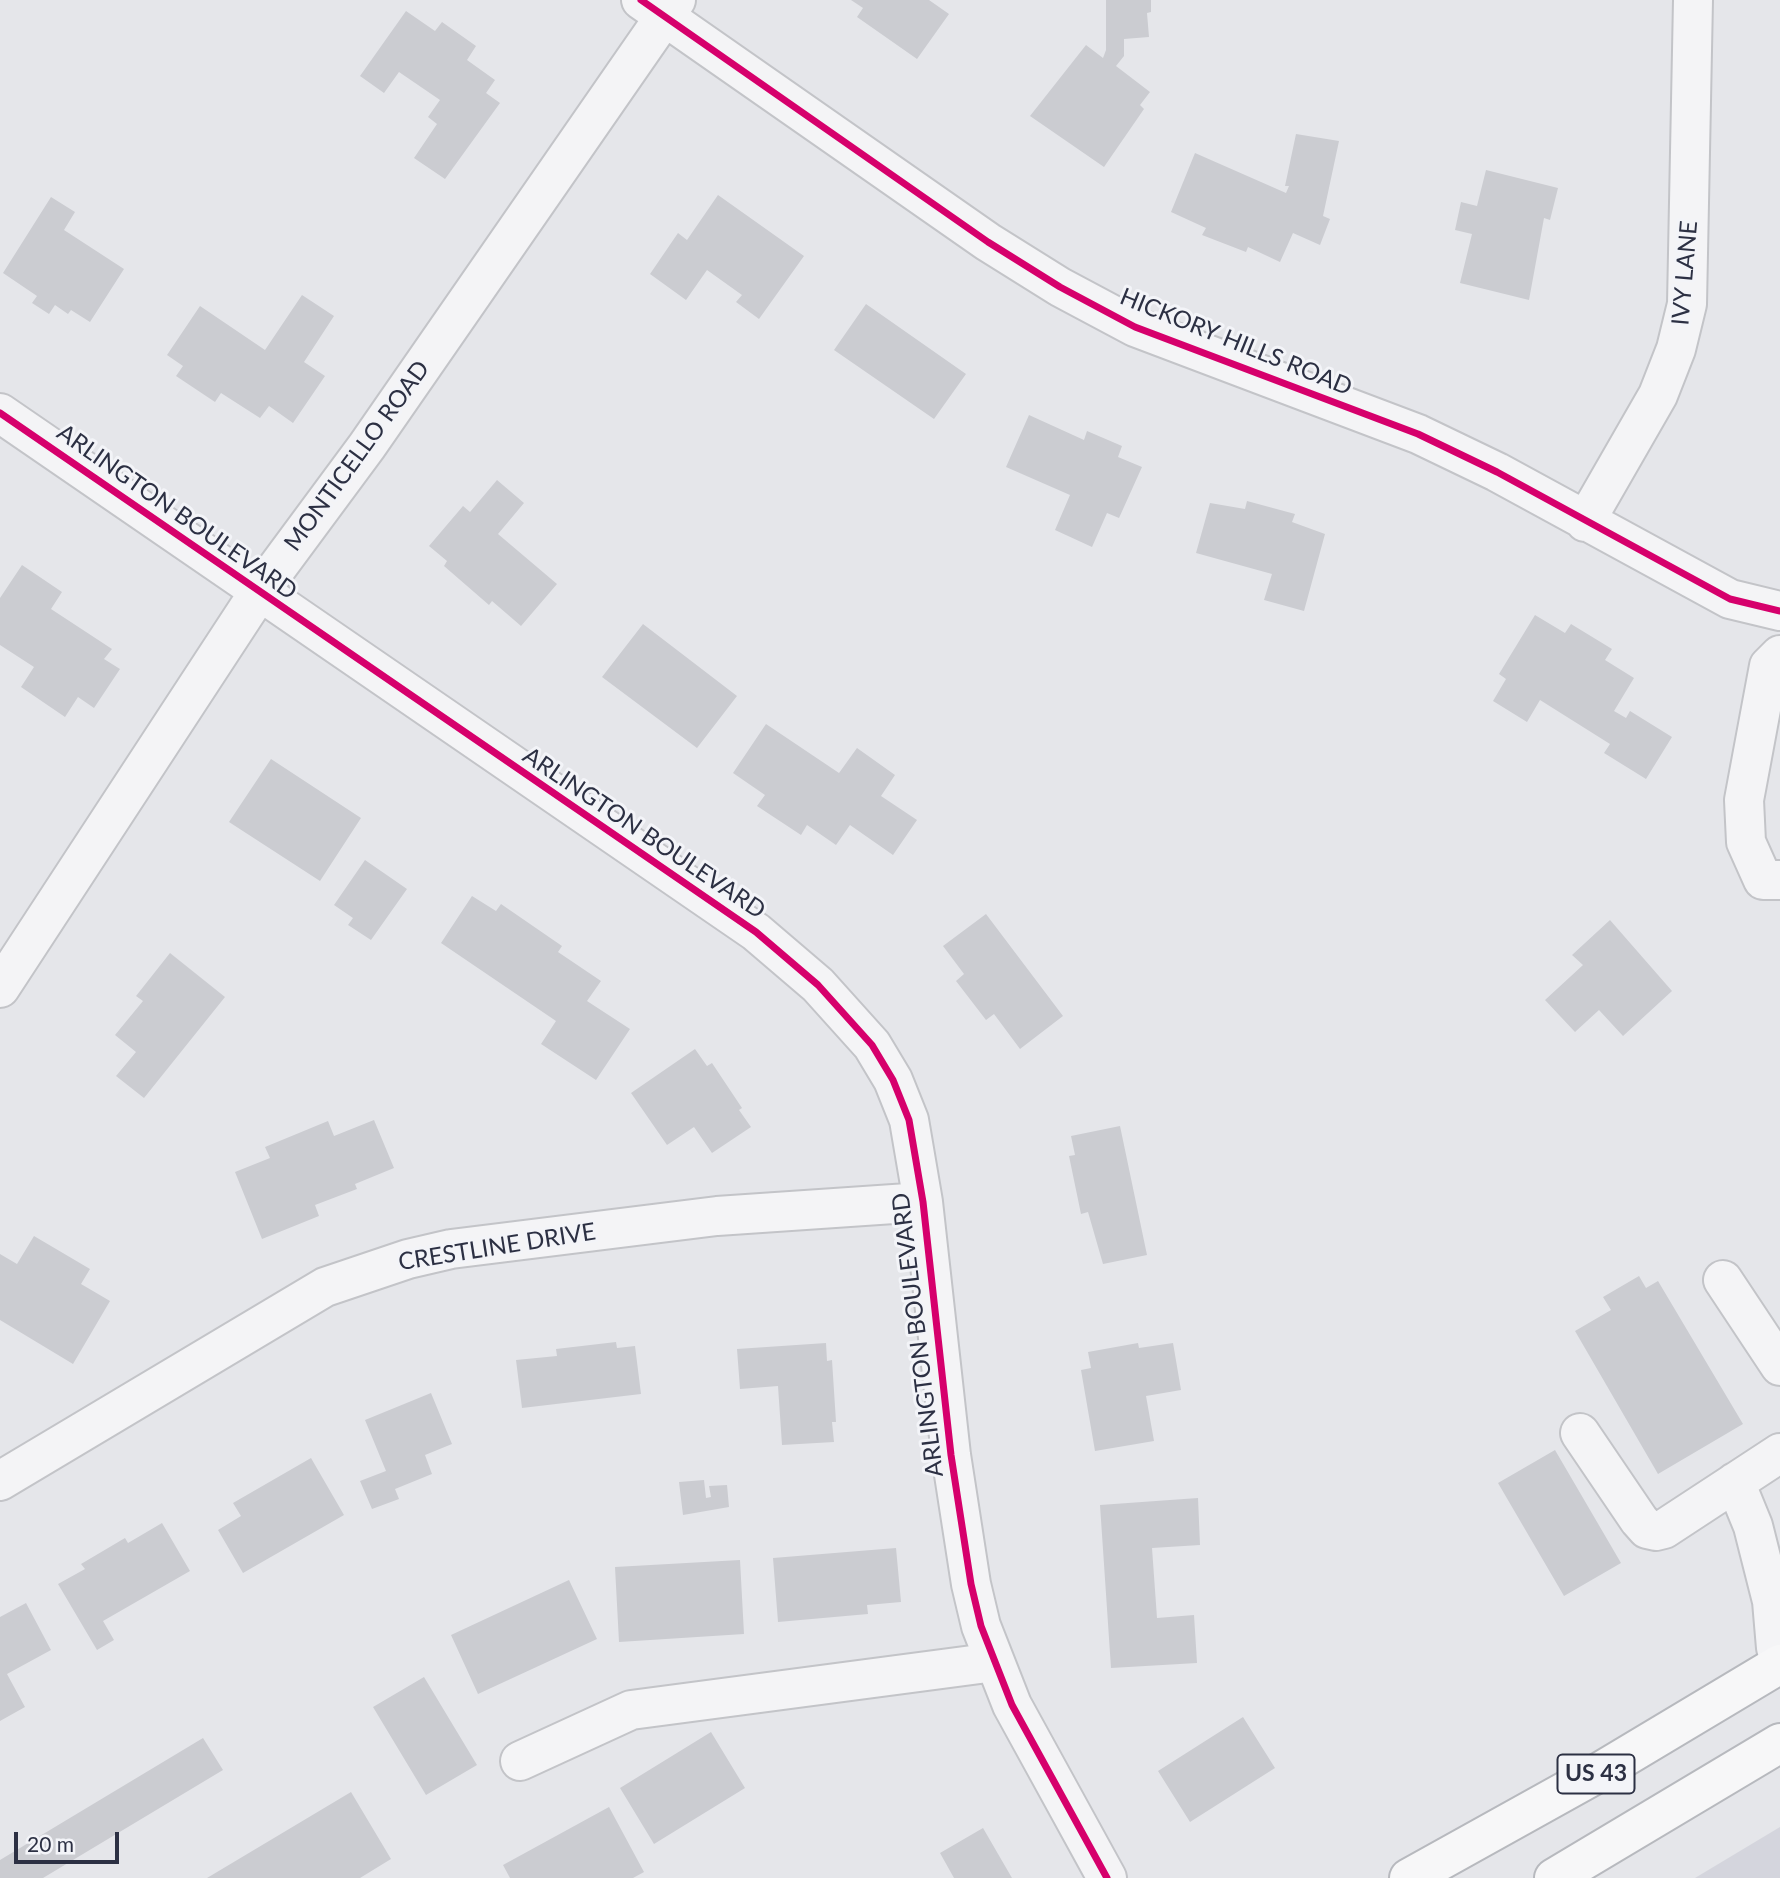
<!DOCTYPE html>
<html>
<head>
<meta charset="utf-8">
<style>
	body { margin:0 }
	#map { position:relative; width:1780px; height:1878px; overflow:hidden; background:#e5e6ea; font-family:Lato,sans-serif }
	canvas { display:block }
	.scale { position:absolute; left:14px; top:1832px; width:105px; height:32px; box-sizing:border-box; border:4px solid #2c3043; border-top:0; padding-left:9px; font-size:21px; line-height:24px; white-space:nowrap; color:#2c3043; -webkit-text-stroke:5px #f3f4f8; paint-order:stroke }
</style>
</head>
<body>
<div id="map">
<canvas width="1780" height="1878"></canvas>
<div class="scale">20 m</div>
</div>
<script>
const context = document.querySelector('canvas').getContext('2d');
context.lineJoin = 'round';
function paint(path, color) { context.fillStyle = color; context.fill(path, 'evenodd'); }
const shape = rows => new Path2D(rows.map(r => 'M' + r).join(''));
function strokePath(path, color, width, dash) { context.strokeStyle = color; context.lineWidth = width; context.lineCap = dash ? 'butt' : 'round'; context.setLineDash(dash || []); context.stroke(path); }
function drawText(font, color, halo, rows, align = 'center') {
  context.font = font + ' Lato,sans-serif'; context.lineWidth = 6; context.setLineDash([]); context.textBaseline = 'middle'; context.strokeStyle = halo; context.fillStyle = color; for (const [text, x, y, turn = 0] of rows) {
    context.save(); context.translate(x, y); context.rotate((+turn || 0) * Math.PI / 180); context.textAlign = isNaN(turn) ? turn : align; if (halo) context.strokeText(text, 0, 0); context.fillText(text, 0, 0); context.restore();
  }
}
paint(shape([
	[1780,1827,1780,1878,1695,1878]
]), '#d4d5dd');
paint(shape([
	[851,0,929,0,949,14,917,59,857,17,863,8],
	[1106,0,1151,0,1151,12,1147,13,1149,37,1124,39,1124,56,1116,66,1150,92,1140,105,1144,109,1104,167,1030,116,1086,45,1103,58,1106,50],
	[406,11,435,31,442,22,476,46,467,60,495,80,486,93,500,103,445,179,414,158,437,124,428,117,440,100,399,72,384,93,360,76],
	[1296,134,1339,141,1323,216,1330,219,1320,245,1293,233,1280,262,1248,247,1246,252,1202,235,1206,228,1171,212,1195,153,1286,193,1289,186,1285,186],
	[1486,170,1558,188,1550,220,1544,218,1529,300,1460,283,1472,234,1455,230,1461,202,1477,206],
	[718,195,804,256,759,319,736,302,742,295,707,270,686,300,650,274,678,233,687,240],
	[51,197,75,212,64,230,124,269,90,322,71,310,68,314,55,305,49,314,32,303,37,296,3,273],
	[302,295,334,316,304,362,325,376,293,423,269,406,260,418,221,393,215,402,176,376,183,366,167,355,200,306,265,350],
	[866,304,966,374,934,419,834,350],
	[1029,415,1084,440,1087,431,1122,446,1118,457,1142,467,1119,518,1107,513,1092,547,1055,530,1070,495,1006,467],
	[497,480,524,503,498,534,557,584,521,626,492,601,489,605,444,566,447,561,429,546,463,506,470,512],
	[1247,501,1295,514,1292,522,1325,534,1304,611,1264,600,1272,574,1196,553,1210,503,1245,509],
	[22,565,62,592,51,609,112,649,104,659,120,669,94,708,78,697,65,717,21,687,34,667,0,645,0,598],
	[1535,615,1565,633,1571,624,1612,649,1605,660,1634,678,1614,711,1626,718,1630,711,1672,737,1646,779,1604,753,1610,744,1540,700,1527,722,1493,701,1506,679,1499,674],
	[643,624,737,696,697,748,602,677],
	[766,724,839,773,857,748,895,775,881,796,917,820,893,855,850,825,836,845,807,825,801,835,757,806,765,795,733,773],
	[271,759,361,818,320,881,229,822],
	[365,860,407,889,371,940,348,925,353,918,334,905],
	[472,896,496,911,501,904,562,946,558,952,601,981,587,1001,630,1029,596,1080,541,1044,556,1021,441,943],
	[986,914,1063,1016,1020,1049,994,1014,986,1020,956,981,964,974,943,946],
	[1610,920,1672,991,1623,1036,1599,1010,1575,1032,1545,1000,1583,965,1572,955],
	[170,953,225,997,144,1098,116,1076,136,1052,115,1035,143,1001,136,996],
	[695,1049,707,1066,712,1063,742,1108,739,1110,751,1127,712,1153,694,1127,667,1145,631,1093],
	[374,1120,394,1168,355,1184,357,1189,315,1205,319,1216,262,1239,235,1172,270,1158,265,1147,328,1121,334,1136],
	[1120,1126,1147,1255,1103,1264,1088,1212,1081,1214,1069,1156,1075,1155,1071,1136],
	[34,1236,90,1269,81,1284,110,1301,73,1364,0,1320,0,1254,17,1264],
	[1639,1276,1646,1288,1658,1281,1743,1424,1658,1474,1575,1331,1611,1310,1603,1297],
	[616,1342,617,1348,635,1346,641,1394,522,1408,516,1360,557,1356,556,1349],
	[826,1343,827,1361,832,1360,836,1422,832,1422,834,1442,782,1445,778,1386,740,1389,737,1349],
	[1138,1343,1139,1348,1173,1343,1181,1390,1146,1396,1154,1441,1095,1451,1081,1370,1091,1368,1088,1352],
	[431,1393,452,1444,425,1455,432,1474,395,1489,399,1499,372,1509,360,1481,386,1471,365,1420],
	[1555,1450,1621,1563,1564,1596,1498,1483],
	[311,1458,344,1515,243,1573,218,1530,241,1516,233,1503],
	[704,1480,706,1498,711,1497,709,1486,727,1485,729,1507,683,1515,679,1482],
	[1198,1498,1200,1545,1152,1548,1157,1618,1194,1615,1197,1663,1111,1668,1100,1505],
	[162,1523,190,1571,103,1621,114,1640,97,1650,58,1584,85,1569,81,1564,125,1538,128,1543],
	[896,1548,901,1602,867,1605,868,1614,778,1622,773,1558],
	[740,1560,744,1634,619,1642,615,1567],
	[569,1580,597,1639,478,1694,451,1635],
	[26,1603,51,1650,7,1674,25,1707,0,1721,0,1617],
	[424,1677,477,1765,426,1795,373,1707],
	[1243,1717,1275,1768,1190,1822,1158,1771],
	[711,1732,745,1788,654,1844,620,1788],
	[203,1738,223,1770,43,1878,0,1878,0,1860],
	[351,1792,391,1859,360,1878,207,1878],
	[609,1807,644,1872,633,1878,510,1878,503,1865],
	[983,1828,1012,1878,954,1878,940,1853]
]), '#cbccd1');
const minor = shape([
	[641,0,988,242,1060,287,1135,327,1418,434,1497,472,1730,599,1780,611],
	[0,413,756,932,818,985,872,1045,893,1080,909,1120,923,1202,951,1455,971,1584,981,1626,1012,1705,1107,1878],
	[1585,522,1658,395,1676,349,1687,304,1693,0],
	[1780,655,1769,666,1744,800,1746,842,1763,880,1780,880],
	[0,988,259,592,367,446,676,0],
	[1723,1280,1780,1366],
	[1580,1433,1639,1520,1647,1529,1656,1531,1664,1529,1780,1453],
	[0,1481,325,1287,408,1259,451,1249,717,1216,923,1202],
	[1735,1482,1753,1526,1772,1601,1776,1648,1780,1655],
	[520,1761,631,1710,995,1662]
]);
const highway = shape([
	[1409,1878,1598,1773,1780,1664],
	[1554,1878,1780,1743]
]);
strokePath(minor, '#c3c4c8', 42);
strokePath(highway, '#b7b9be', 42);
strokePath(minor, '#f4f4f6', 38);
strokePath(highway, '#f7f7f8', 38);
strokePath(shape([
	[641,0,988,242,1060,287,1135,327,1418,434,1497,472,1730,599,1780,611],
	[0,413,756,932,818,985,872,1045,893,1080,909,1120,923,1202,951,1455,971,1584,981,1626,1012,1705,1107,1878]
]), '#d6006c', 7);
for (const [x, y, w] of [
	[1596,1774,77]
]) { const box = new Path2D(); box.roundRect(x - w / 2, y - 19.5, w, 39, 5); context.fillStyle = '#f3f4f8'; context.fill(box); strokePath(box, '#2c3043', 2); }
drawText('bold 23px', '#2c3043', null, [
	["US 43",1596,1774]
]);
drawText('24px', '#2c3043', '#f3f4f8', [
	["IVY LANE",1685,273,-85],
	["HICKORY HILLS ROAD",1236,342,22],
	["MONTICELLO ROAD",357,456,-54],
	["ARLINGTON BOULEVARD",177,512,35],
	["ARLINGTON BOULEVARD",644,833,34],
	["CRESTLINE DRIVE",497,1247,-9],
	["ARLINGTON BOULEVARD",918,1335,-97]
]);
</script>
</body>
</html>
